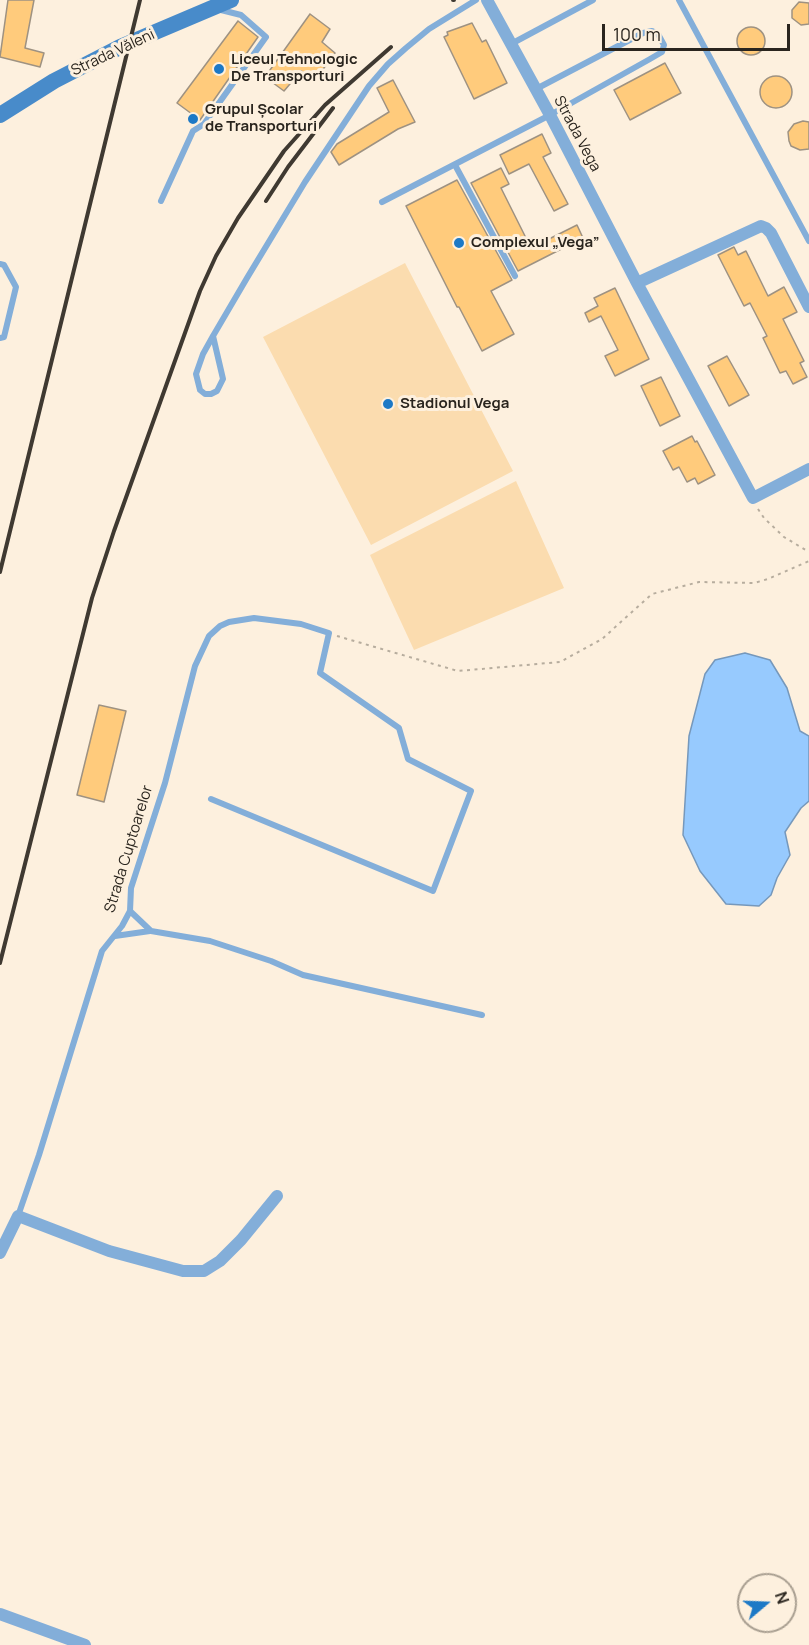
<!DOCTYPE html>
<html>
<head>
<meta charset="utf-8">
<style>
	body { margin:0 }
	#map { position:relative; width:809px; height:1645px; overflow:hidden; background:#fdf0de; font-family:Manrope,sans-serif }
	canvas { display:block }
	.north { position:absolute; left:737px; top:1573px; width:60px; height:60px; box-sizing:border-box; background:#fdf0de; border:2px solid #a99f91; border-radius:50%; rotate:71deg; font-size:16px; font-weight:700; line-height:24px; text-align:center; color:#2a251e }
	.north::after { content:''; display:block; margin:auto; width:21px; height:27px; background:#1d79c6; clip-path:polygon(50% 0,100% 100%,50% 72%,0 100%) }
	.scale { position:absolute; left:602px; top:24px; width:188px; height:27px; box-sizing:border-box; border:3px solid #2a251e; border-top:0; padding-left:8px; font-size:18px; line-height:21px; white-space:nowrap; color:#2a251e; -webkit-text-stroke:4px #fdf0de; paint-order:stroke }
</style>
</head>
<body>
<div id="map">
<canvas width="809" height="1645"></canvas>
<div class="north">N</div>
<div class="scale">100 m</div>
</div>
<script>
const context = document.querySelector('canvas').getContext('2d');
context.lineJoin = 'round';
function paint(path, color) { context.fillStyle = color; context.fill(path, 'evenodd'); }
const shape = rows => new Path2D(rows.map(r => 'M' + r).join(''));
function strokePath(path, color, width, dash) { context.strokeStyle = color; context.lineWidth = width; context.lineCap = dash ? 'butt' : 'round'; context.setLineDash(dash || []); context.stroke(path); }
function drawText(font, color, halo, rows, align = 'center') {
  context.font = font + ' Manrope,sans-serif'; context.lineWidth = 6; context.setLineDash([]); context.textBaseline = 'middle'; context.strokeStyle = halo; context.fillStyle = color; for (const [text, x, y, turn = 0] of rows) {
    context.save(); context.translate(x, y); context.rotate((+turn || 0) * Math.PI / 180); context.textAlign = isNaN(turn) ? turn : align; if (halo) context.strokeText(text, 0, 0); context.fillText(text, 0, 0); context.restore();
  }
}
paint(shape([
	[405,263,513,471,371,545,263,337],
	[516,481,564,588,414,650,370,555]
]), '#fbdcaf');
const water = shape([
	[745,653,770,660,787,688,800,731,809,736,809,801,801,808,785,832,790,855,777,878,771,895,759,906,726,904,700,871,683,835,689,736,705,674,715,660,745,653]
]);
paint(water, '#97cafe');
strokePath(water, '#7698bb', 1.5);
const building = shape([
	[8,0,34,0,25,48,44,53,40,67,0,57,8,0],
	[799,2,809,3,809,24,801,25,792,18,792,10,799,2],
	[310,14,330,29,322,42,335,53,315,80,301,71,284,91,265,77,310,14],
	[238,21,258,37,200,120,177,103,238,21],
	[472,23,482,42,486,40,507,83,474,99,444,37,448,35,447,32,472,23],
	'737 41a14 14 0 1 1 28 0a14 14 0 1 1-28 0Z',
	[665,63,681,93,630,120,614,90,665,63],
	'760 92a16 16 0 1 1 32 0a16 16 0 1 1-32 0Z',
	[393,80,415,122,398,129,339,165,331,152,337,144,389,112,377,88,393,80],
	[803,121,809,122,809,149,800,150,791,146,789,141,788,132,794,124,803,121],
	[542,134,551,153,543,157,568,204,554,211,529,164,509,174,500,155,542,134],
	[501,168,509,184,501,188,531,248,577,225,583,238,518,271,471,183,501,168],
	[457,180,512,280,491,291,514,334,482,351,459,307,457,307,406,206,457,180],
	[734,247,738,255,746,251,768,296,784,287,797,312,783,319,804,361,800,363,807,377,793,384,786,371,780,373,763,338,767,336,750,303,744,306,718,255,734,247],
	[615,288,649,359,615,376,605,356,618,350,601,316,589,322,585,313,598,306,594,298,615,288],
	[727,356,749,395,729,406,708,366,727,356],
	[661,377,680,416,660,426,641,386,661,377],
	[692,436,695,442,697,441,715,475,698,484,695,478,687,482,679,467,673,470,663,451,692,436],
	[99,705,126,711,104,802,77,795,99,705]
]);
paint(building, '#ffcb7c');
strokePath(building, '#9e9282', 1.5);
strokePath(shape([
	[758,509,764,518,784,537,809,552],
	[337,636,458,671,560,662,602,639,652,594,699,582,754,583,768,579,809,561]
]), '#b7ad9e', 2, [3, 4.5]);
strokePath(shape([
	[679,0,809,241],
	[511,44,593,0],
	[455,165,515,276],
	[161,201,193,131,204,124,266,37,241,15,221,10],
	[382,202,550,115,650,59,662,52,664,45,658,34,652,31,643,33,536,89],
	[0,264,4,265,16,287,4,337,0,338],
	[213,336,223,379,217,391,211,394,205,394,200,390,196,374,203,354,213,336,247,278,305,182,369,86,388,64,406,48,429,29,476,0],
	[130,911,151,931,210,941,271,961,303,975,482,1015],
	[115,936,150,931],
	[18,1216,39,1155,102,951,122,926,130,911,131,888,165,783,195,666,209,636,220,626,229,622,254,618,301,624,329,633,320,673,399,728,408,759,471,791,433,891,211,799]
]), '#83aed9', 6);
strokePath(shape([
	[487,0,550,115,637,283,753,498,809,469],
	[637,283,761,226,766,228,771,233,809,307],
	[0,1253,18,1216,109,1251,183,1271,204,1271,220,1261,241,1240,277,1196],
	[0,1614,85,1645]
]), '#83aed9', 12);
strokePath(shape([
	[0,115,54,81,120,47,231,0]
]), '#488bca', 16);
strokePath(shape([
	[453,0,454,0],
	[266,201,288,167,333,108],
	[0,572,140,0],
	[0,963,92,598,114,531,200,291,216,256,238,218,284,151,325,105,391,47]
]), '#3f3931', 4);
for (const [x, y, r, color] of [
	[219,69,6,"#1d79c6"],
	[193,119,6,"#1d79c6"],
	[459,243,6,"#1d79c6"],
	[388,404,6,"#1d79c6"]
]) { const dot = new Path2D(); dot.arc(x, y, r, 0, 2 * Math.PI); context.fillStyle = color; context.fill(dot); strokePath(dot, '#fdf0de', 2); }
drawText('15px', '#2a251e', '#fdf0de', [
	["Strada Văleni",113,53,-25],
	["Strada Vega",577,134,62],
	["Strada Cuptoarelor",129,849,-73]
]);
drawText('bold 15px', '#2a251e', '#fdf0de', [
	["Liceul Tehnologic",231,60],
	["De Transporturi",231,77],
	["Grupul Școlar",205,110],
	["de Transporturi",205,127],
	["Complexul „Vega”",471,243],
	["Stadionul Vega",400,404]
], 'left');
</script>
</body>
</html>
